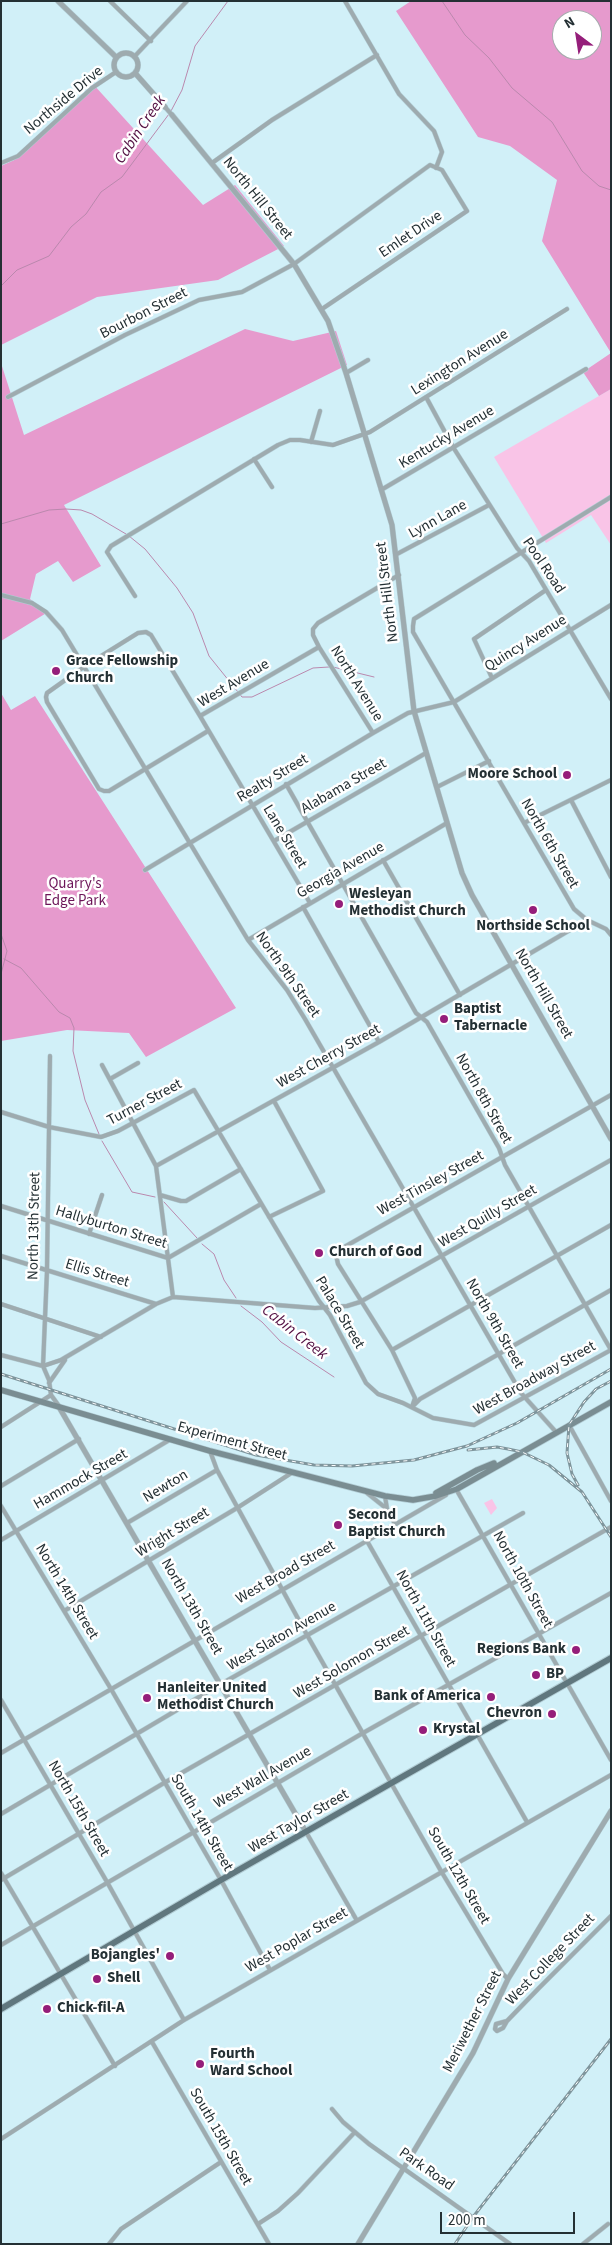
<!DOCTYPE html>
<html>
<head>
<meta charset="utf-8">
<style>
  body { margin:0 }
  #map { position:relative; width:612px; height:2245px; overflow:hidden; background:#d1f0f8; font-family:"Source Sans 3",sans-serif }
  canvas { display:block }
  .frame { position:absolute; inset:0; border:2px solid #243034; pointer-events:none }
  .north { position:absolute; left:552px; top:10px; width:50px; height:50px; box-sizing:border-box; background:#fff; border:1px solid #a7acae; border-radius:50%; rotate:329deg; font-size:14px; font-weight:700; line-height:20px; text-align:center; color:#243034 }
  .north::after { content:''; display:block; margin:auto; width:18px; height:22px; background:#951e7a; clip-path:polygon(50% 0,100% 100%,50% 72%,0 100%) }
  .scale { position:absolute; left:440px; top:2212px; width:135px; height:22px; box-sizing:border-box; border:2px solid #243034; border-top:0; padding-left:6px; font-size:15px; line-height:18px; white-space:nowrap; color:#243034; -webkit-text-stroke:4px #fff; paint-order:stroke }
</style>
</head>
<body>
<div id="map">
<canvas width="612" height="2245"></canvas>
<div class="frame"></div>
<div class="north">N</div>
<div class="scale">200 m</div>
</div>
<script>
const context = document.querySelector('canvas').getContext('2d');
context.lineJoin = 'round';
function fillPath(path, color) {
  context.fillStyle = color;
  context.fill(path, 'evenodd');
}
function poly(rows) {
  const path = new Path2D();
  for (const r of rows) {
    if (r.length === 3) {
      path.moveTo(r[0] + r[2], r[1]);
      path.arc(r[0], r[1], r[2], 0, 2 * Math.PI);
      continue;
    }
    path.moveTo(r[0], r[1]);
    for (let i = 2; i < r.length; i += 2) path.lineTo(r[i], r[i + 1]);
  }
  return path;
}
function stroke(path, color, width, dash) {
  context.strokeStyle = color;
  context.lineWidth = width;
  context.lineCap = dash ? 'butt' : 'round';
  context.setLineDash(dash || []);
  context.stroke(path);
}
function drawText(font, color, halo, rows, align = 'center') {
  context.font = font + ' "Source Sans 3",sans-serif';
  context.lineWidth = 5;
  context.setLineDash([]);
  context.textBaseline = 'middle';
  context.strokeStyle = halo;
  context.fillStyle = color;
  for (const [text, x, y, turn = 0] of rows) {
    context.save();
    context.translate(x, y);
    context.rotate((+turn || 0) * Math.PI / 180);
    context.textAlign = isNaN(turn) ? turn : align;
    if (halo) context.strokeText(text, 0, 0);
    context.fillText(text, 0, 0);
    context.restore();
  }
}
fillPath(poly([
  [611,389,611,545,591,515,546,543,494,457],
  [492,1499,497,1508,491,1515,484,1503]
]), '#f9c4e7');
fillPath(poly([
  [411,1,611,1,611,389,599,396,583,372,611,353,542,241,557,180,510,146,478,137,396,11],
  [562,20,592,20,592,50,562,50],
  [93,84,203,205,235,185,284,246,218,280,97,297,1,345,1,166,14,160],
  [245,329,293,341,336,331,347,365,64,505,101,566,73,582,58,561,36,574,30,599,48,612,1,641,1,363,24,435],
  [1,693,11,710,35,696,236,1008,146,1057,129,1033,67,1030,1,1041]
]), '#e69acd');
stroke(poly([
  [442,1,465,35,489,58,512,88,552,122,582,171,599,186,611,190],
  [171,111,182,90,195,46,228,1],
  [1,286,17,270,49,256,71,227,86,214,101,192,122,177,169,114],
  [1,524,49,510,66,509,81,510,92,514,126,534],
  [129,536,145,549,177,588,193,613,209,656,242,697,252,697,313,668,329,667],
  [333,667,374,677],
  [1,934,7,951,1,974],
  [4,959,21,968,59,1012,70,1018,74,1028,73,1051,85,1100,99,1134],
  [102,1141,132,1192,155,1197],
  [164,1202,197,1238],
  [202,1244,214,1254,224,1280,236,1298],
  [241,1306,262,1322,281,1342,334,1377]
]), '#ba88ad', 1);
const minor = poly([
  [110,1,151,41],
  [345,1,399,94,434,131,442,152,436,168],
  [134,57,187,1],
  [165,107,172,115],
  [1,163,18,156,92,88,116,72],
  [212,163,272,120,377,55],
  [346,373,368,360],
  [8,397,125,335,199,300,242,292,294,264,430,165,442,170,467,211,322,309],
  [426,397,453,447,517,548,529,561,611,699],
  [311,442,320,411],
  [254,459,272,487],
  [381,490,586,369],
  [611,497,414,619,413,626,413,632,574,909,587,920,606,929,611,935],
  [397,554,489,505],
  [1,595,32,603,46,612,62,630,248,940,287,990,305,1019,521,1393,556,1432],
  [135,596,107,552,111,546,278,445,290,440,300,440,333,445,370,432,567,309],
  [492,678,474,639,546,590],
  [200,716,319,647],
  [208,731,109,791,104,791,99,789,47,702,46,697,47,693,85,666,138,633,146,632,151,635,200,716,310,903],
  [373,733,319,647,313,635,313,629,318,623,399,575],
  [286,784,416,1013,427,1022,499,1148,505,1165,611,1350],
  [437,787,489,761],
  [571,800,611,877],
  [524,823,611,780],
  [274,841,426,753],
  [383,860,460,995],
  [145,870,373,733,408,713,454,702,611,605],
  [303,907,379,1042],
  [248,940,447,823],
  [50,1056,47,1271,43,1366,49,1380,51,1395,59,1406],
  [102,1065,156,1166,173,1297],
  [110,1079,138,1063],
  [1,1112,49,1127,101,1137,118,1131,194,1090,319,1301,330,1315,366,1383,378,1394,403,1403,433,1418,474,1425,611,1350],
  [156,1166,379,1042,587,920],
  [160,1195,181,1201,186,1201,241,1169],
  [1,1206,168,1258,261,1204],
  [269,1217,323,1191,274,1101],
  [89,1234,102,1195],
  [1,1256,156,1304],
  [1,1304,101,1337],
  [392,1350,611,1225],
  [1,1355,43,1366,61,1360,156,1304,173,1297,315,1308,347,1306,360,1302,611,1160],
  [49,1383,65,1360],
  [412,1407,415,1398,392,1350,338,1264,336,1255,339,1250,611,1095],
  [412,1407,420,1399,611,1290],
  [569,1425,611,1501],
  [1,1427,51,1395],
  [210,1451,217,1470,307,1635,441,1871,503,1974,508,1979],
  [1,1486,79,1439],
  [456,1489,611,1760],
  [367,1493,387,1509,395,1524],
  [385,1496,387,1509],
  [1,1506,111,1689,221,1880,270,1970],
  [127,1523,217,1470],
  [1,1540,171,1439],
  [367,1541,527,1822],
  [64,1611,237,1508,293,1472],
  [1,1700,107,1882,184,2020],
  [1,1753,446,1495],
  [1,1814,221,1684,523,1513],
  [306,1832,356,1919],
  [1,1873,115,2066],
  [1,1880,164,1783,611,1527],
  [1,1945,363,1733,611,1593],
  [507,2021,496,2024,495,2029,497,2031,503,2028,507,2021,539,1988,611,1916],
  [152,2042,269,2244],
  [332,2109,343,2122,369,2144,510,2244],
  [1,2139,184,2020,611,1775],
  [258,2224,278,2211,298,2193,355,2132],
  [109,2244,121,2229,221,2162],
  [583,2244,608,2224]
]);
const tertiary = poly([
  [58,1,116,57],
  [126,65,12],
  [135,73,165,107],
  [172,115,294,264,328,321,346,373,392,525,414,711,462,873,472,895,611,1139],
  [59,1407,306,1832],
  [358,2244,473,2053,508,1979,611,1811]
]);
const secondary = poly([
  [1,1390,210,1451,385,1496,413,1500,436,1496,457,1489,611,1402],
  [436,1493,477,1470,494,1463]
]);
const primary = poly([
  [1,2009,221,1880,611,1658]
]);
stroke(minor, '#b2cdd5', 5);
stroke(tertiary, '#b2cdd5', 6);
stroke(secondary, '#b2cdd5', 7);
stroke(primary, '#b2cdd5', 8);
stroke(minor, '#9eabaf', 4);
stroke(tertiary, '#9eabaf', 5);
stroke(secondary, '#7a8d92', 5.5);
stroke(primary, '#60777e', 6);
const rail = poly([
  [1,1374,256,1455,314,1465,352,1466,414,1460,467,1446,517,1423,611,1369],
  [468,1450,497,1447,508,1449,522,1452,549,1465,582,1492,611,1537],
  [578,1485,572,1474,567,1453,569,1425,584,1402,596,1389,611,1381],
  [455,2244,473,2217,611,2039]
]);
stroke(rail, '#7f959c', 3);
stroke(rail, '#fff', 1, [4]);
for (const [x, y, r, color] of [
  [56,671,5,"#951e7a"],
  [567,775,5,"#951e7a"],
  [339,904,5,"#951e7a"],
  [533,910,5,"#951e7a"],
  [444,1019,5,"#951e7a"],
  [319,1253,5,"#951e7a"],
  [338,1525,5,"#951e7a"],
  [576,1650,5,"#951e7a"],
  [536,1675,5,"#951e7a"],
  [491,1697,5,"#951e7a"],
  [147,1698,5,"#951e7a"],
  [552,1714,5,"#951e7a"],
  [423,1730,5,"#951e7a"],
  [170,1956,5,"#951e7a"],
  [97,1979,5,"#951e7a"],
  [47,2009,5,"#951e7a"],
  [200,2064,5,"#951e7a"]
]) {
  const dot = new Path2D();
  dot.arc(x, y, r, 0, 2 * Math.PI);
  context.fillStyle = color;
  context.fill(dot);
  stroke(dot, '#fff', 2);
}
drawText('15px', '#243034', '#fff', [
  ["Northside Drive",64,101,-40],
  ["North Hill Street",257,199,51],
  ["Emlet Drive",411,235,-34],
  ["Bourbon Street",144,314,-27],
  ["Lexington Avenue",460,363,-32],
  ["Kentucky Avenue",447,438,-31],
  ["Lynn Lane",438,520,-29],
  ["Pool Road",543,566,56],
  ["North Hill Street",388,592,-97],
  ["Quincy Avenue",526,644,-32],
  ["West Avenue",234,684,-31],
  ["North Avenue",356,684,58],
  ["Realty Street",273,779,-31],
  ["Alabama Street",344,787,-30],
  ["Lane Street",284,837,59],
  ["North 6th Street",549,844,60],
  ["Georgia Avenue",341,871,-30],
  ["North 9th Street",287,975,55],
  ["North Hill Street",543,994,60],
  ["West Cherry Street",329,1057,-29],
  ["North 8th Street",483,1099,61],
  ["Turner Street",145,1103,-28],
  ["West Tinsley Street",431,1184,-29],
  ["West Quilly Street",488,1217,-30],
  ["North 13th Street",35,1226,-89],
  ["Hallyburton Street",111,1228,17],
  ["Ellis Street",97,1274,17],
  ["Palace Street",339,1313,59],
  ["North 9th Street",494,1324,60],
  ["West Broadway Street",535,1379,-29],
  ["Experiment Street",232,1442,15],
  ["Hammock Street",81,1480,-30],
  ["Newton",166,1487,-31],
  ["Wright Street",173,1533,-31],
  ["West Broad Street",286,1573,-30],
  ["North 10th Street",522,1580,61],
  ["North 14th Street",66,1592,59],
  ["North 13th Street",191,1607,60],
  ["North 11th Street",425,1619,61],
  ["West Slaton Avenue",282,1637,-30],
  ["West Solomon Street",352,1663,-30],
  ["West Wall Avenue",263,1778,-30],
  ["North 15th Street",78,1809,60],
  ["West Taylor Street",299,1822,-30],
  ["South 14th Street",201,1823,60],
  ["South 12th Street",458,1876,60],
  ["West Poplar Street",297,1941,-30],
  ["West College Street",551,1960,-46],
  ["Meriwether Street",473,2022,-63],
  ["South 15th Street",220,2137,60],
  ["Park Road",426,2170,35]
]);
drawText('bold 15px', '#243034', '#fff', [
  ["Grace Fellowship",66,662],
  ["Church",66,679],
  ["Moore School",557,775,"right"],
  ["Wesleyan",349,895],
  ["Methodist Church",349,912],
  ["Northside School",533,927,"center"],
  ["Baptist",454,1010],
  ["Tabernacle",454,1027],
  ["Church of God",329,1253],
  ["Second",348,1516],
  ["Baptist Church",348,1533],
  ["Regions Bank",566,1650,"right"],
  ["BP",546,1675],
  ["Hanleiter United",157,1689],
  ["Methodist Church",157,1706],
  ["Bank of America",481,1697,"right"],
  ["Chevron",542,1714,"right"],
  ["Krystal",433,1730],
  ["Bojangles'",160,1956,"right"],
  ["Shell",107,1979],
  ["Chick-fil-A",57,2009],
  ["Fourth",210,2055],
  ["Ward School",210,2072]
], 'left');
drawText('15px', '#6c1458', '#fff', [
  ["Quarry's",75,885],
  ["Edge Park",75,902]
]);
drawText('italic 16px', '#520f42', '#fff', [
  ["Cabin Creek",141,130,-56],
  ["Cabin Creek",294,1333,38]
]);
</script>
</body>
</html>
